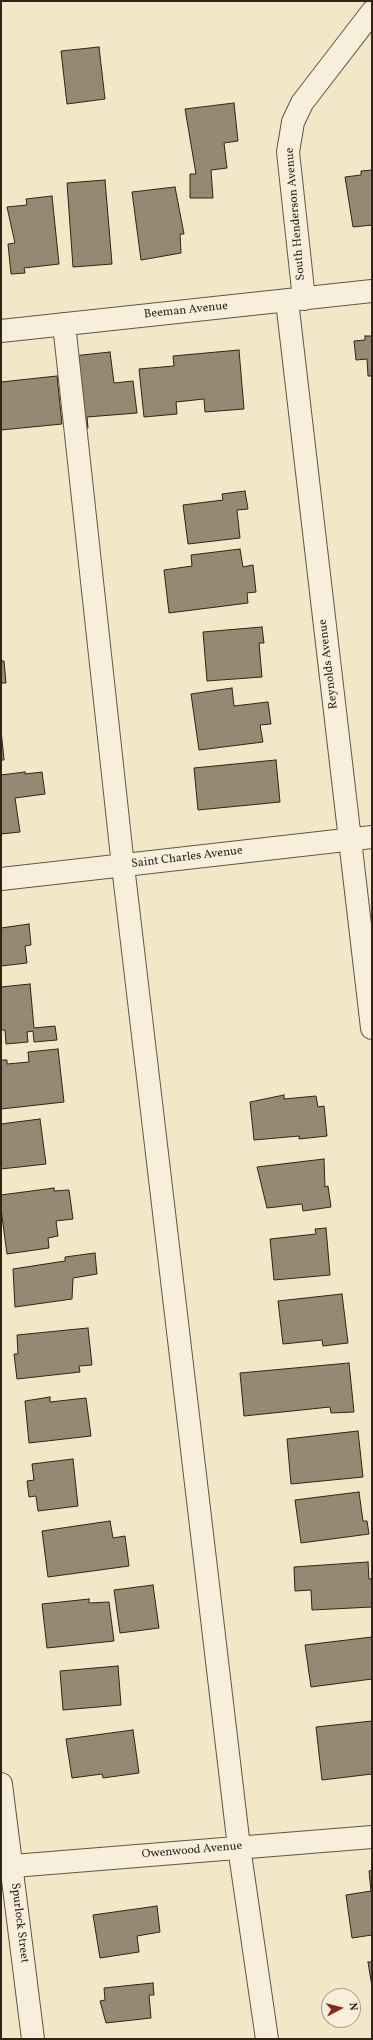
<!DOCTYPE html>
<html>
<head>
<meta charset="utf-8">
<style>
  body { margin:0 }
  #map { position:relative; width:373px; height:2040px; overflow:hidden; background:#f3e7c7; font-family:Vollkorn,serif }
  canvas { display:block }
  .frame { position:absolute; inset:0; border:2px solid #302419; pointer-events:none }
  .north { position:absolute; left:321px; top:1988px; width:40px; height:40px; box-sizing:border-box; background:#f7efdb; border:1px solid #a79e8d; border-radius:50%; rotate:83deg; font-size:11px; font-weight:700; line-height:16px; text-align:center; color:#302419 }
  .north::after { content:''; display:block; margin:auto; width:14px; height:18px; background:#8f2418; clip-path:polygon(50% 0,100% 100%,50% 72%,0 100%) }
</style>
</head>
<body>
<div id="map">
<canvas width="373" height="2040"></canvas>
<div class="frame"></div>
<div class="north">N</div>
</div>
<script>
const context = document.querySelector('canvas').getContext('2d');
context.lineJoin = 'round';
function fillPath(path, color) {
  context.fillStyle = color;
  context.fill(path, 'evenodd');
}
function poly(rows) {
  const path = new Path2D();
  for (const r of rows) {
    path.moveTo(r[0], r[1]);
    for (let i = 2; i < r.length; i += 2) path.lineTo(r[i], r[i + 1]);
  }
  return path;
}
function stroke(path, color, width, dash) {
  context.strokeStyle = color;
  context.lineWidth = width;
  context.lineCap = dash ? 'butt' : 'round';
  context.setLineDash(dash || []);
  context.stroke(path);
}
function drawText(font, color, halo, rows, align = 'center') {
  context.font = font + ' Vollkorn,serif';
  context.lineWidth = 3;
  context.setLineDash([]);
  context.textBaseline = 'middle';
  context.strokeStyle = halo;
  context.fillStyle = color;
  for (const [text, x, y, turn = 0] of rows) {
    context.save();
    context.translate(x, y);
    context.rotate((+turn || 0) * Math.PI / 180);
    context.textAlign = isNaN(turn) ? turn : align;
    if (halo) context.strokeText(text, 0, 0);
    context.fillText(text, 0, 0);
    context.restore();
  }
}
const building = poly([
  [99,47,105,99,67,104,61,51,99,47],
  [234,103,238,141,224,143,227,168,211,170,213,198,190,198,190,174,196,174,185,109,234,103],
  [372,170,372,225,353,227,345,177,361,175,361,171,372,170],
  [105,180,112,264,73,267,67,183,105,180],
  [175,187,184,234,180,234,181,253,141,260,132,192,175,187],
  [52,196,59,264,24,268,25,273,11,274,8,244,15,243,7,207,27,205,26,199,52,196],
  [365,336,372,336,372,376,368,376,367,359,356,360,354,341,365,340,365,336],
  [239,350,244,409,205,412,204,399,176,402,177,414,144,417,139,369,174,366,173,356,239,350],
  [110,352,114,383,133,381,137,413,87,417,88,428,80,428,73,356,110,352],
  [57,376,62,424,1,430,1,382,57,376],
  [245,491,248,509,237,510,240,538,188,544,183,505,223,500,222,494,245,491],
  [240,549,243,567,253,565,256,592,247,593,248,603,169,613,164,570,192,566,191,555,240,549],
  [262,627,264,643,259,643,262,677,207,681,203,632,262,627],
  [1,661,4,661,6,683,1,683,1,661],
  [232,688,234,706,268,702,271,724,260,725,263,742,199,750,191,694,232,688],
  [1,730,4,760,1,760,1,730],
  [276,760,280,802,198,810,194,768,276,760],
  [25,772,25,774,42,772,45,794,15,798,20,832,1,834,1,775,25,772],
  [29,924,31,945,25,946,27,963,1,966,1,928,29,924],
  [30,984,34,1028,55,1026,57,1040,34,1042,33,1031,27,1032,28,1042,6,1044,5,1030,1,1030,1,987,30,984],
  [58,1049,64,1102,1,1109,1,1060,7,1060,7,1064,29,1062,28,1052,58,1049],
  [284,1095,284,1099,316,1096,318,1107,324,1106,327,1136,299,1139,299,1136,254,1140,250,1102,284,1095],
  [40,1119,46,1164,1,1169,1,1124,40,1119],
  [324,1159,325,1187,328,1186,331,1207,303,1211,302,1204,267,1208,257,1167,324,1159],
  [54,1188,54,1191,69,1190,73,1219,56,1221,58,1236,48,1238,49,1248,7,1254,1,1209,1,1195,54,1188],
  [326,1228,330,1275,274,1280,270,1239,316,1234,315,1229,326,1228],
  [95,1253,97,1274,73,1278,72,1299,15,1307,13,1269,65,1261,65,1257,95,1253],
  [342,1294,348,1343,323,1346,322,1340,283,1344,278,1301,342,1294],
  [88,1328,92,1365,79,1366,80,1372,17,1379,14,1354,18,1354,17,1335,88,1328],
  [349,1363,354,1412,331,1413,330,1407,244,1416,240,1373,349,1363],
  [50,1397,50,1402,86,1398,91,1436,29,1443,25,1401,50,1397],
  [358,1431,363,1477,291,1484,287,1439,358,1431],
  [73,1459,78,1506,38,1511,36,1496,29,1497,27,1481,34,1480,32,1464,73,1459],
  [359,1492,363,1521,367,1521,369,1534,301,1543,295,1500,359,1492],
  [110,1521,113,1538,125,1536,129,1566,48,1577,42,1531,110,1521],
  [368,1562,369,1579,372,1579,372,1607,312,1610,311,1590,295,1591,294,1567,368,1562],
  [153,1585,159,1628,120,1633,114,1590,153,1585],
  [89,1599,89,1603,109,1602,114,1641,47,1648,42,1604,89,1599],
  [372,1637,372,1679,311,1687,305,1645,372,1637],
  [118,1666,121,1705,63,1710,60,1671,118,1666],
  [372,1721,372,1774,322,1780,316,1727,372,1721],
  [133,1730,139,1773,103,1778,102,1774,72,1778,66,1739,133,1730],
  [372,1870,372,1935,352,1938,346,1895,371,1891,369,1871,372,1870],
  [157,1906,160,1932,137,1936,139,1952,100,1958,93,1915,157,1906],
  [368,1962,372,1962,372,1987,368,1962],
  [153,1983,154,1995,149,1995,151,2018,106,2023,100,2001,105,2000,104,1988,153,1983]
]);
fillPath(building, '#958973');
stroke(building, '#302419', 1);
const minor = poly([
  [304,299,288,152,293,122,302,103,372,12],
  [287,301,372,1028],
  [64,324,123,866,239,1847,267,2039],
  [1,331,372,291],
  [1,879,372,837],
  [1,1784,33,2039],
  [1,1867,372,1837]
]);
stroke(minor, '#615544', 24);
stroke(minor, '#f7efdb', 22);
drawText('12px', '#302419', '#f7efdb', [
  ["South Henderson Avenue",296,214,-95],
  ["Beeman Avenue",186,311,-6],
  ["Reynolds Avenue",329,664,-97],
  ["Saint Charles Avenue",187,858,-7],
  ["Owenwood Avenue",192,1851,-5],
  ["Spurlock Street",19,1923,83]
]);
</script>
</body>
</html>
